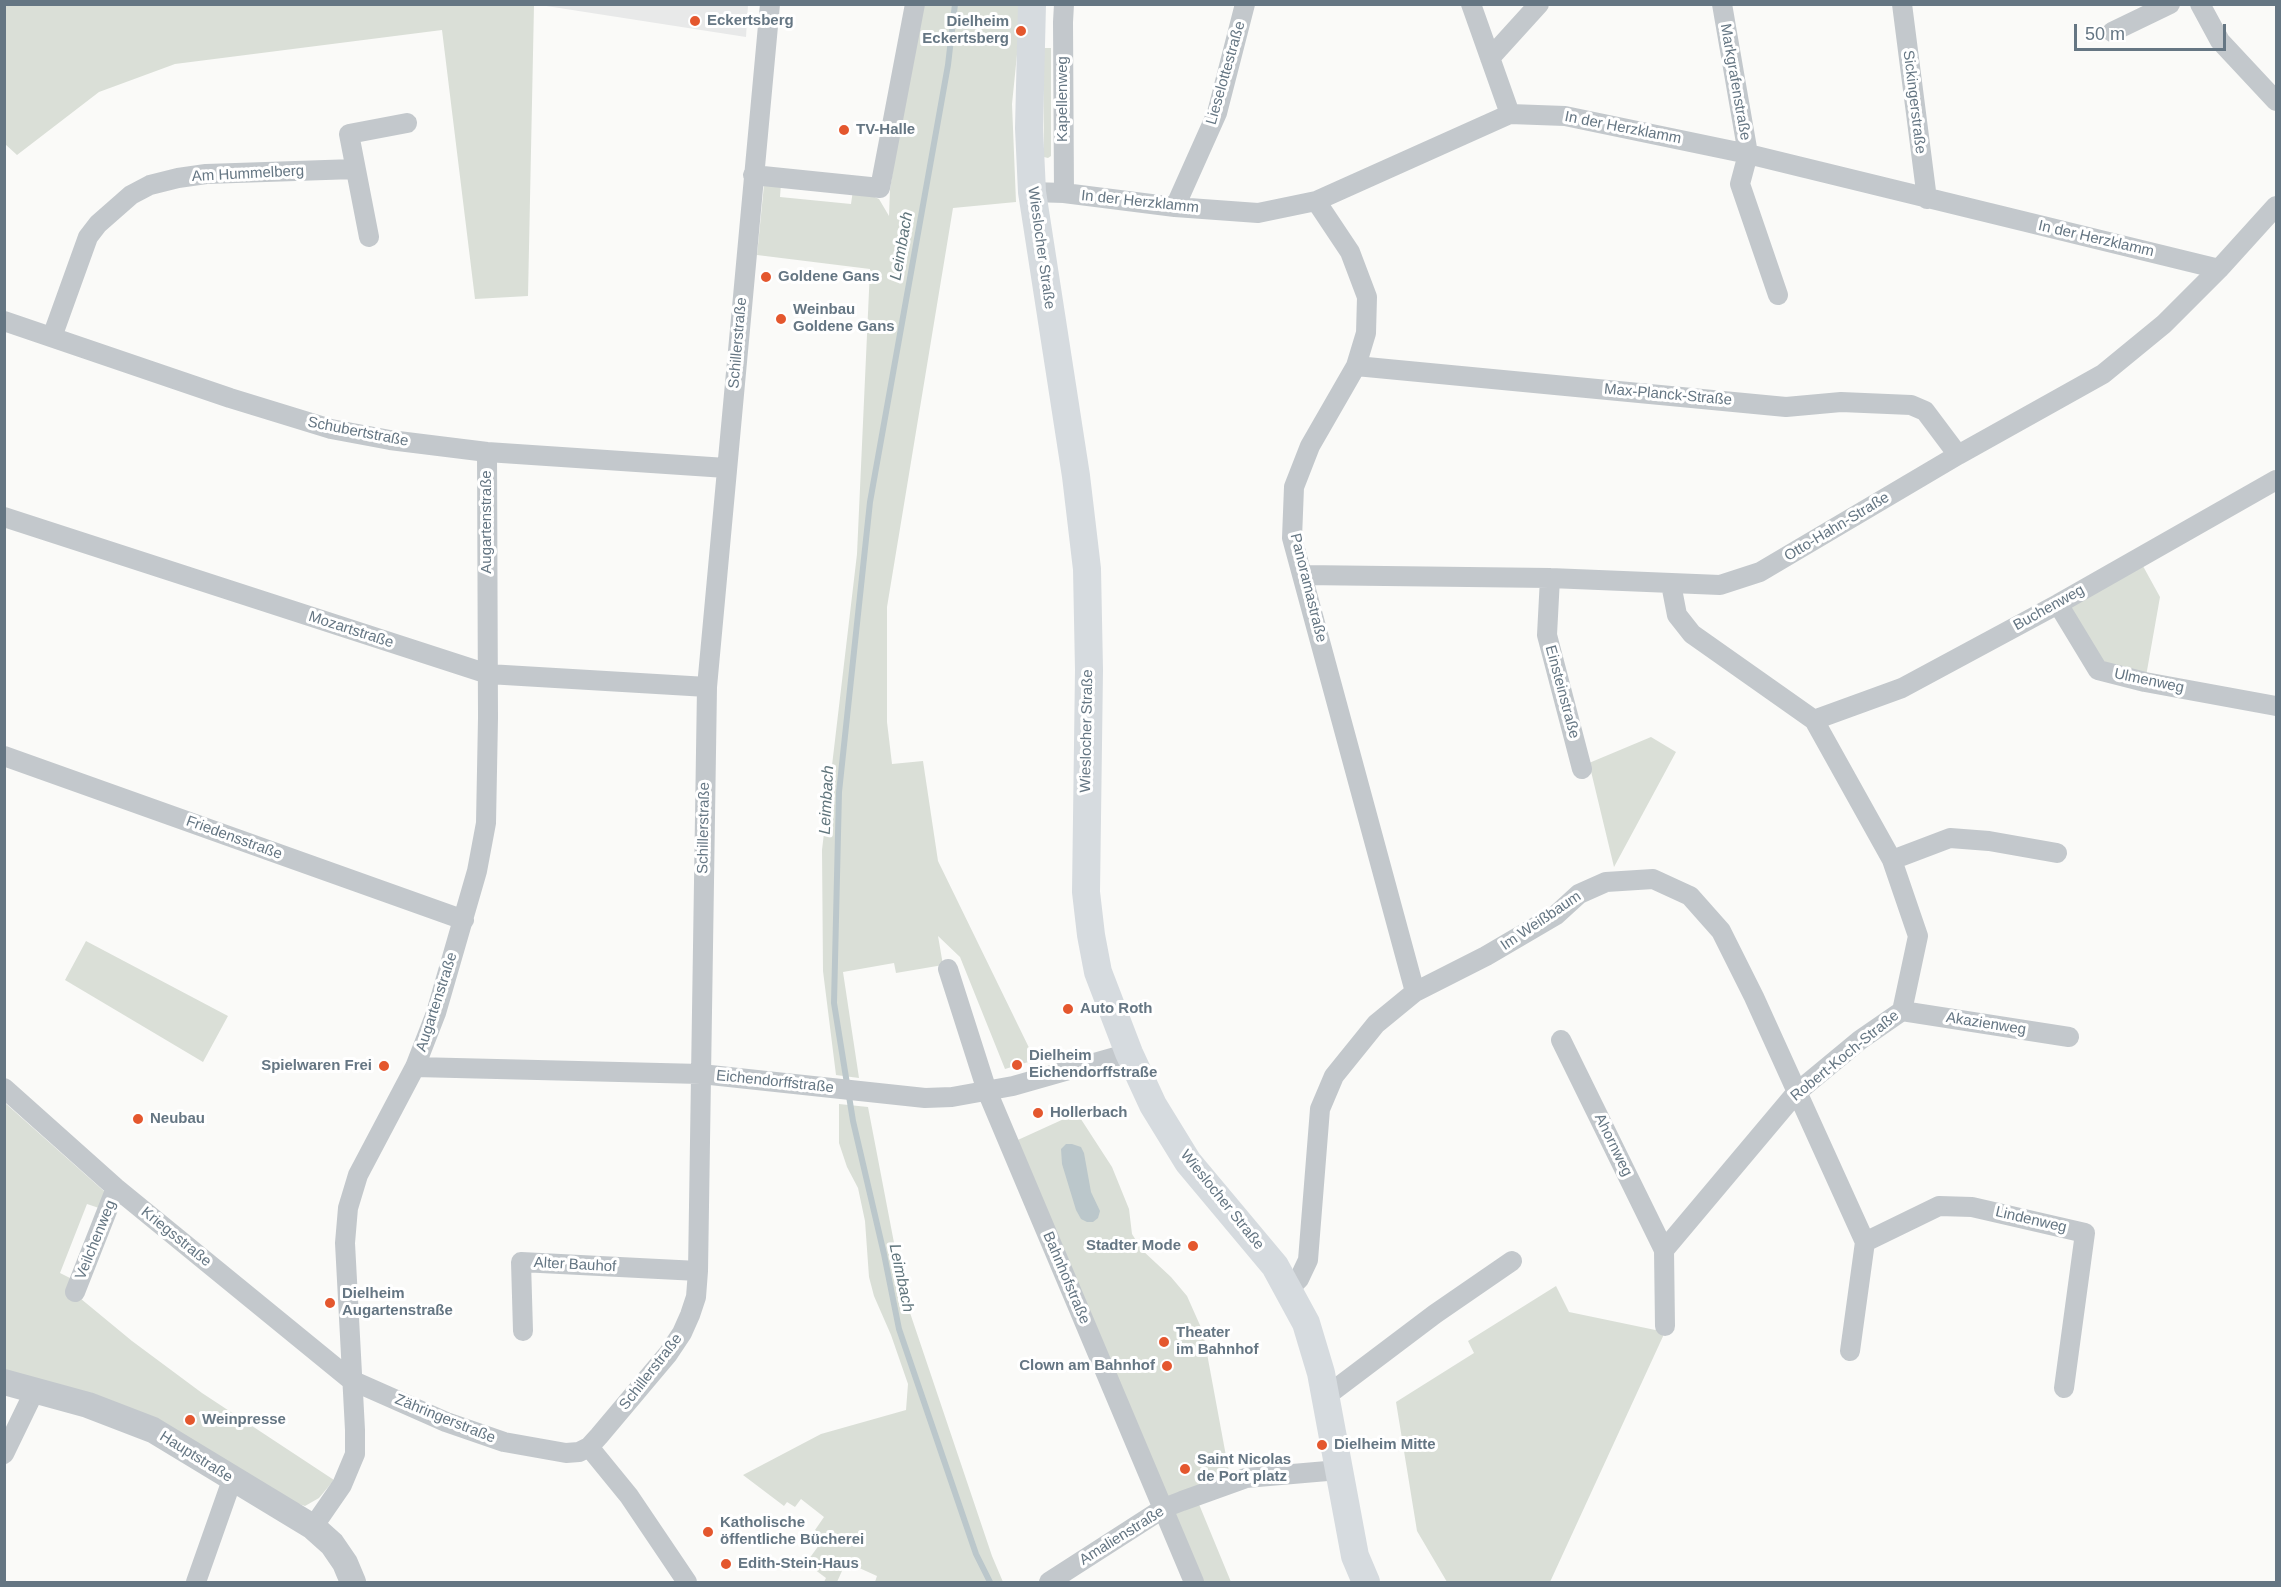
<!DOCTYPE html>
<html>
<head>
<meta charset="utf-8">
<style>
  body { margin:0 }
  #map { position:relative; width:2281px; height:1587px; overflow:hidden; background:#fafaf8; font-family:Helvetica,sans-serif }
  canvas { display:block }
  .frame { position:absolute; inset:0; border:6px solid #657683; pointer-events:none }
  .scale { position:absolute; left:2074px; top:24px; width:152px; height:27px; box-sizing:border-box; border:3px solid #657683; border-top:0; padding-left:8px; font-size:18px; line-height:21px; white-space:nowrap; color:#657683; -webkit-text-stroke:4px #fff; paint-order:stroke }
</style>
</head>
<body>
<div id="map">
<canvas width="2281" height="1587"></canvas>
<div class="frame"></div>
<div class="scale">50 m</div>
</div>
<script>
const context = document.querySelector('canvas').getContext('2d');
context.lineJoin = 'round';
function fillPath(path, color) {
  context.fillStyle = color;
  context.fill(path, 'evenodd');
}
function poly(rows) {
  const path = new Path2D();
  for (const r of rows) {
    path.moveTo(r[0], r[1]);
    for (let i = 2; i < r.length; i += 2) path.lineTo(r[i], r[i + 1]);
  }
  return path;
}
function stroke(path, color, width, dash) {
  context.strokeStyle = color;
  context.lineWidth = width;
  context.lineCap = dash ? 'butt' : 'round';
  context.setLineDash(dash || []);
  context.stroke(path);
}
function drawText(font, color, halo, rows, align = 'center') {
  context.font = font + ' Helvetica,sans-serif';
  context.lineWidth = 6;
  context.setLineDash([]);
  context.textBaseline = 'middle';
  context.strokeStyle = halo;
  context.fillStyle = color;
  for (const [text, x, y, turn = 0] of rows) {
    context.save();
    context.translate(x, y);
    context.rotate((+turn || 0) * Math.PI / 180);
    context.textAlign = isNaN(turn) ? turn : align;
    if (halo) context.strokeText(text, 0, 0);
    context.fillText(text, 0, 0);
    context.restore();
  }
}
fillPath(poly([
  [540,5,748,5,746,37]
]), '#e8e9e9');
fillPath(poly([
  [5,4,534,5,528,296,475,299,442,30,175,64,99,92,17,155,5,144],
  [919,5,1022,5,1012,104,1016,202,953,208,887,607,887,722,892,764,923,761,938,861,1035,1060,1005,1069,960,957,938,936,943,965,896,973,894,963,843,972,859,1078,836,1075,823,971,822,850,857,554,870,269,757,255,764,185,781,183,780,197,851,204,853,190,864,192,879,199,889,216,890,189],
  [1043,48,1051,48,1051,156,1048,158,1044,157],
  [2138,557,2160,597,2145,682,2098,670,2058,604],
  [1651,737,1676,752,1614,867,1589,763],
  [86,941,228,1016,203,1062,65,980],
  [4,1102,105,1192,99,1208,87,1204,60,1273,72,1279,69,1289,132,1341,202,1393,334,1480,319,1498,305,1506,280,1498,5,1376],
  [839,1104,868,1107,904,1295,992,1556,1003,1582,875,1582,877,1576,846,1562,837,1582,824,1582,826,1578,806,1563,825,1537,815,1530,824,1517,801,1499,795,1507,787,1502,784,1506,743,1475,821,1434,906,1410,908,1384,891,1335,874,1296,869,1277,865,1221,858,1188,847,1167,839,1143],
  [1077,1113,1112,1167,1129,1209,1132,1234,1142,1250,1171,1277,1187,1296,1203,1332,1231,1483,1196,1497,1231,1582,1194,1582,1009,1144],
  [1556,1286,1569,1312,1665,1332,1550,1582,1447,1582,1417,1531,1396,1402,1474,1353,1468,1341]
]), '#dadfd7');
fillPath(poly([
  [1066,1144,1072,1144,1081,1147,1084,1153,1091,1192,1100,1211,1098,1218,1093,1222,1087,1222,1081,1219,1076,1210,1062,1164,1061,1149]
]), '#bbc7cb');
stroke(poly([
  [955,4,948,65,870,502,839,792,834,1003,853,1121,884,1254,899,1329,976,1554,990,1582]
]), '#bbc7cb', 6);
stroke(poly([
  [1471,4,1510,114],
  [1722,4,1748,154,1740,184,1778,295],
  [1902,4,1927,199],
  [2200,4,2220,41,2276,101],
  [2112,32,2170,4],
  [1490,58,1539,4],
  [753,175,880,188,915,4],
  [1032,192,1064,193,1175,207,1258,213,1316,201,1510,114,1565,116,1748,154,2219,269],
  [1064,193,1063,22,1064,4],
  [1316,201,1350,252,1367,297,1366,333,1356,366,1310,446,1294,487,1292,538,1415,992],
  [1175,207,1217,113,1245,4],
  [369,237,349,134,407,123],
  [4,321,230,398,331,429,390,440,487,452,726,468],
  [52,337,88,237,98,224,131,195,150,185,178,178,206,174,355,169],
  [1356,366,1786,407,1841,402,1911,405,1925,411,1958,455],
  [4,517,488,674,707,687],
  [1303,575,1550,578,1720,585,1760,572,1958,455,2103,374,2164,324,2219,269,2276,206],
  [1550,578,1547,635,1582,769],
  [2058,604,2098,670,2145,682,2276,706],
  [1814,720,1902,688,2058,604,2276,480],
  [4,756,464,920],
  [1892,860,1950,838,1989,841,2057,853],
  [948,969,987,1091,1194,1582],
  [1902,1011,2069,1037],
  [1561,1040,1664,1250],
  [415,1067,701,1074,925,1098,952,1097,1013,1086,1129,1053],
  [4,1088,116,1188,351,1380,446,1422,504,1442,566,1453,579,1452,589,1447,599,1436,668,1354,682,1333,690,1315,696,1297,698,1271,707,687,770,4],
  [1865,1242,1939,1206,1972,1207,2085,1233,2064,1388],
  [1289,1289,1299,1279,1308,1260,1320,1109,1334,1076,1376,1024,1415,992,1486,956,1556,915,1579,894,1606,882,1653,879,1690,896,1721,931,1754,997,1865,1242,1850,1351],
  [75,1292,116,1188],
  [1665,1326,1664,1250,1796,1093,1860,1040,1902,1011,1918,936,1892,860,1814,720,1692,634,1677,615,1671,584],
  [523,1331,521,1262,698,1271],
  [1325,1397,1435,1314,1512,1261],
  [589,1447,629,1496,687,1582],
  [4,1454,35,1390],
  [313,1527,342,1485,355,1454,355,1430,345,1243,348,1208,358,1175,415,1067,436,1013,477,871,486,823,488,718,487,452],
  [196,1582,232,1480],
  [1049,1582,1164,1508,1182,1501,1246,1478,1339,1470]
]), '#c3c8cc', 20);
stroke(poly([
  [4,1382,88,1405,153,1430,313,1527,332,1544,345,1563,353,1582]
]), '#c3c8cc', 26);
stroke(poly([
  [1032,4,1029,128,1032,192,1076,476,1087,569,1089,670,1086,892,1091,935,1098,972,1129,1053,1153,1105,1188,1162,1275,1266,1306,1323,1321,1373,1355,1556,1366,1582]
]), '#d6dbdf', 28);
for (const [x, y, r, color] of [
  [695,21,6,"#e4572e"],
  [1021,31,6,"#e4572e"],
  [844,130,6,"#e4572e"],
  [766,277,6,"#e4572e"],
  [781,319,6,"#e4572e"],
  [1068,1009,6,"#e4572e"],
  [1017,1065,6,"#e4572e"],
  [384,1066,6,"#e4572e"],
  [1038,1113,6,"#e4572e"],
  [138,1119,6,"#e4572e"],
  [1193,1246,6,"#e4572e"],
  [330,1303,6,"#e4572e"],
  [1164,1342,6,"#e4572e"],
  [1167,1366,6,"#e4572e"],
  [190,1420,6,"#e4572e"],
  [1322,1445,6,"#e4572e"],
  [1185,1469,6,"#e4572e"],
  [708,1532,6,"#e4572e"],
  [726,1564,6,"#e4572e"]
]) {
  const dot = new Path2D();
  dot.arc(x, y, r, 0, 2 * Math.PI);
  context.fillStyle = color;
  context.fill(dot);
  stroke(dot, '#fff', 2);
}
drawText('bold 15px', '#657683', '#fff', [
  ["Eckertsberg",707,21],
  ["Dielheim",1009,22,"right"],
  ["Eckertsberg",1009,39,"right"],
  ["TV-Halle",856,130],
  ["Goldene Gans",778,277],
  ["Weinbau",793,310],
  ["Goldene Gans",793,327],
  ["Auto Roth",1080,1009],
  ["Dielheim",1029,1056],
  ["Eichendorffstraße",1029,1073],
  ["Spielwaren Frei",372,1066,"right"],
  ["Hollerbach",1050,1113],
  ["Neubau",150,1119],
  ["Stadter Mode",1181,1246,"right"],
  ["Dielheim",342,1294],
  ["Augartenstraße",342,1311],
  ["Theater",1176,1333],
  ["im Bahnhof",1176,1350],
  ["Clown am Bahnhof",1155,1366,"right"],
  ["Weinpresse",202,1420],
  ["Dielheim Mitte",1334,1445],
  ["Saint Nicolas",1197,1460],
  ["de Port platz",1197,1477],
  ["Katholische",720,1523],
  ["öffentliche Bücherei",720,1540],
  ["Edith-Stein-Haus",738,1564]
], 'left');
drawText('15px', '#657683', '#fff', [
  ["Lieselottestraße",1226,73,-74],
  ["Markgrafenstraße",1735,82,80],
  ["Kapellenweg",1063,99,-90],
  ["Sickingerstraße",1914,102,83],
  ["In der Herzklamm",1623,128,11],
  ["Am Hummelberg",248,174,-3],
  ["In der Herzklamm",1140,202,6],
  ["In der Herzklamm",2096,239,13],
  ["Wieslocher Straße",1041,248,82],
  ["Schillerstraße",738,343,-85],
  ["Max-Planck-Straße",1668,395,5],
  ["Schubertstraße",358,432,11],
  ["Augartenstraße",487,522,-90],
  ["Otto-Hahn-Straße",1837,527,-31],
  ["Panoramastraße",1308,588,76],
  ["Buchenweg",2049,608,-29],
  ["Mozartstraße",351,630,18],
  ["Ulmenweg",2149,681,12],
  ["Einsteinstraße",1562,692,75],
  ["Wieslocher Straße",1087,731,-89],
  ["Schillerstraße",704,828,-89],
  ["Friedensstraße",234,838,20],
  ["Im Weißbaum",1541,921,-34],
  ["Augartenstraße",437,1002,-72],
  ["Akazienweg",1986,1024,9],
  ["Robert-Koch-Straße",1845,1056,-39],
  ["Eichendorffstraße",775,1082,6],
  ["Ahornweg",1613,1145,64],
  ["Wieslocher Straße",1222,1200,51],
  ["Lindenweg",2031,1220,13],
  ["Kriegsstraße",176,1237,39],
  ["Veilchenweg",96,1240,-68],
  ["Alter Bauhof",575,1265,3],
  ["Bahnhofstraße",1066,1278,67],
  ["Schillerstraße",651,1372,-52],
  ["Zähringerstraße",445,1419,22],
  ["Hauptstraße",196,1457,32],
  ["Amalienstraße",1122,1536,-32]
]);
drawText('italic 16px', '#60757c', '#fff', [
  ["Leimbach",902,246,-80],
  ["Leimbach",827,800,-87],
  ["Leimbach",901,1278,78]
]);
</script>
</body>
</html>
